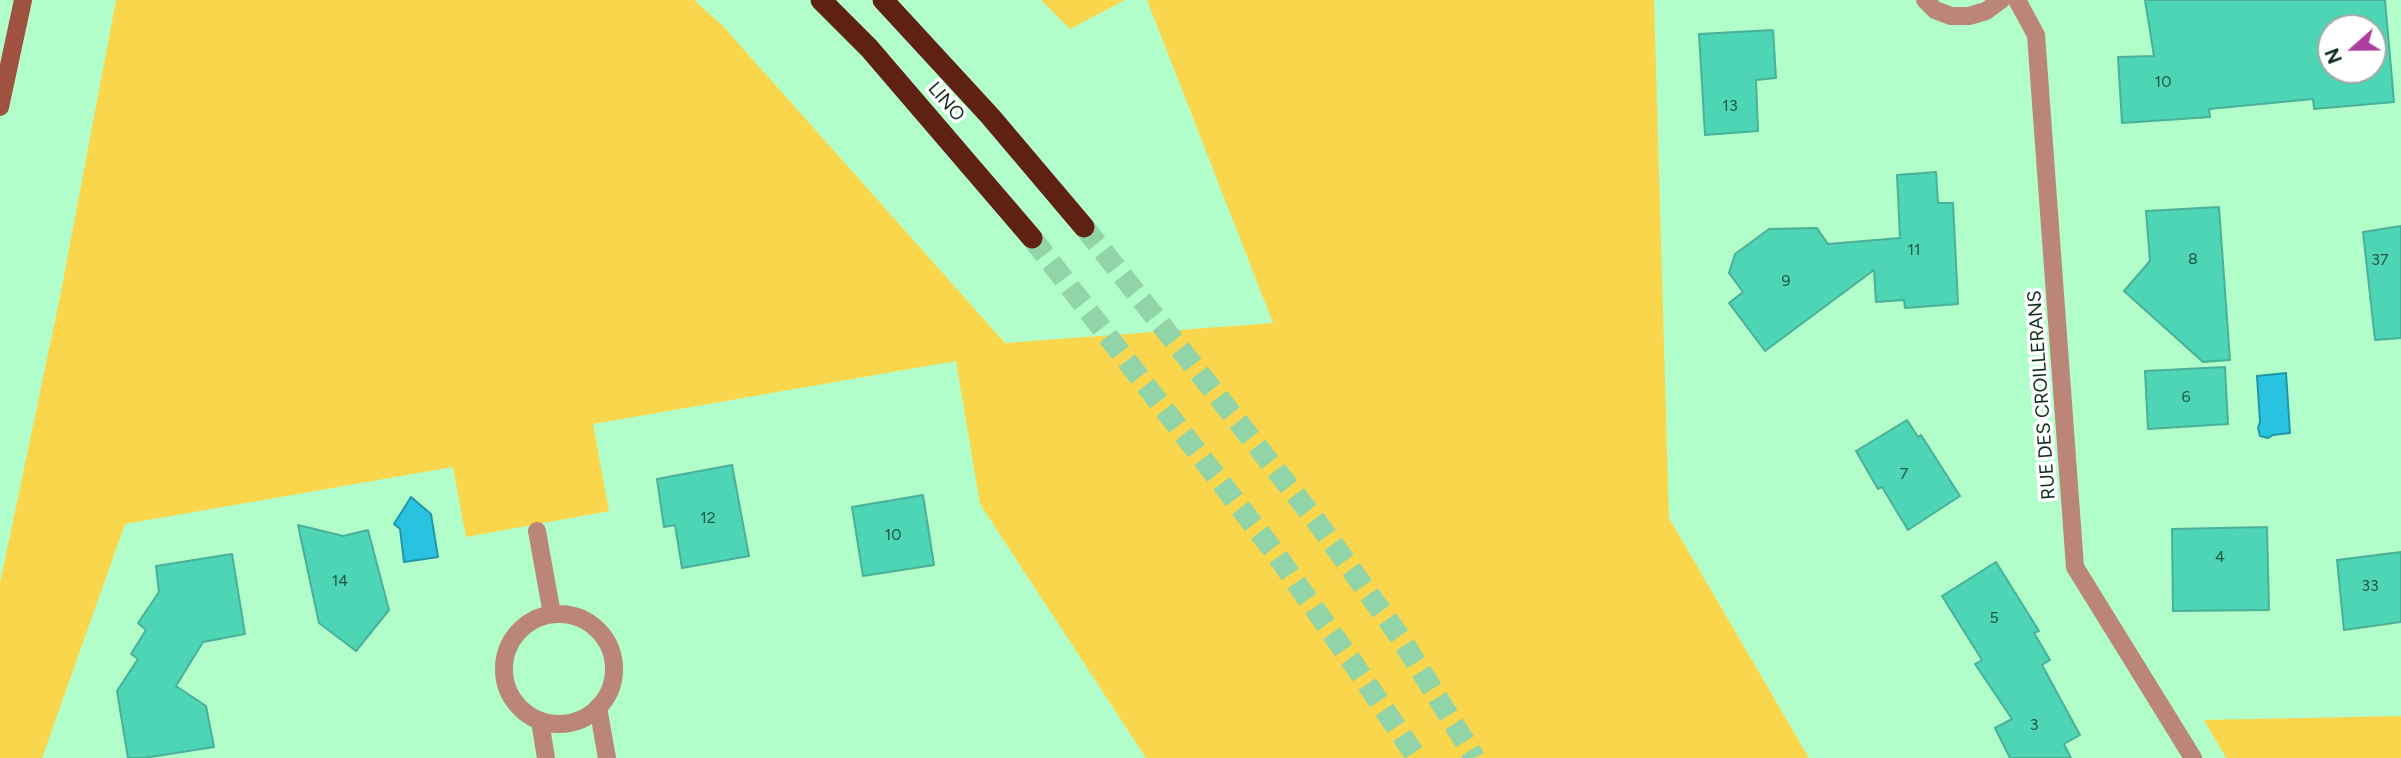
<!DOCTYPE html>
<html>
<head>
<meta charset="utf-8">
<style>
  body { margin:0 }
  #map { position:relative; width:2401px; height:758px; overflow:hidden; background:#b2fecb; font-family:Figtree,sans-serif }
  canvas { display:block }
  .north { position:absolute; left:2317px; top:14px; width:70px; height:70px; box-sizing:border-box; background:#fff; border:2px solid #9faba4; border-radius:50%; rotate:249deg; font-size:19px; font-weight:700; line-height:28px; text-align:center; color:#0e2d1b }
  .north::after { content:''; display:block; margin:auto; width:24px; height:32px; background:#ad3e9b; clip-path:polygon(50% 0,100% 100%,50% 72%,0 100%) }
</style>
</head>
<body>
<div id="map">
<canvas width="2401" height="758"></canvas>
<div class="north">N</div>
</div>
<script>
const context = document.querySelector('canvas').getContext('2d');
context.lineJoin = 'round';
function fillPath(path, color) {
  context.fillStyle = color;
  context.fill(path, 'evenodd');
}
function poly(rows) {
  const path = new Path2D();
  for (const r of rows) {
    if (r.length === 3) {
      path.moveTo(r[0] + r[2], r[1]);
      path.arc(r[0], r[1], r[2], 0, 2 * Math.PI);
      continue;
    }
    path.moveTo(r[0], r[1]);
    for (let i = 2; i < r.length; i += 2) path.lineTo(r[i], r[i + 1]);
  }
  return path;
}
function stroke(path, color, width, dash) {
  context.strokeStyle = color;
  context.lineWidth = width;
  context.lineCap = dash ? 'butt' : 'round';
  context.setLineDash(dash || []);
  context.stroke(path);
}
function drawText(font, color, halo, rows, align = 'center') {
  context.font = font + ' Figtree,sans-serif';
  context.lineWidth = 7;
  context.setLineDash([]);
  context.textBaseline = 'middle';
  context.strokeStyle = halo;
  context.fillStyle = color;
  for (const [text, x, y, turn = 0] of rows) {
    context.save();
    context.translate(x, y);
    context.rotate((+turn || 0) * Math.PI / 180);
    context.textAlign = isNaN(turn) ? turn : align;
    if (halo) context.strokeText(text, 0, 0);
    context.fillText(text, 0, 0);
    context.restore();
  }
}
fillPath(poly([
  [116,0,694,0,722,25,1005,343,1273,323,1147,0,1654,0,1669,518,1809,758,1146,758,980,504,956,361,593,424,609,511,466,537,453,467,125,524,42,758,0,758,0,583,60,297],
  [1041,0,1125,0,1070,29],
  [2401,716,2401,758,2226,758,2204,720]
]), '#f9d64c');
const water = poly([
  [2286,373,2290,433,2273,435,2268,438,2260,436,2258,428,2260,422,2257,376,2286,373],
  [411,497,431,514,438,557,404,562,400,529,394,524,411,497]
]);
fillPath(water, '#29c3e1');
stroke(water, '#2196a6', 2);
const building = poly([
  [2145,0,2385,0,2394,102,2314,109,2313,99,2209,109,2210,117,2122,123,2118,57,2154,56,2145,0],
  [2331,28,2373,28,2373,70,2331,70,2331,28],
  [1773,30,1776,78,1756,80,1758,131,1705,135,1699,34,1773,30],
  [1936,172,1938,203,1953,203,1958,304,1905,308,1904,300,1876,302,1874,270,1765,351,1729,303,1743,292,1729,273,1735,254,1769,229,1817,228,1828,244,1900,238,1897,175,1936,172],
  [2219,207,2230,360,2203,362,2124,291,2150,261,2146,211,2219,207],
  [2401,226,2401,338,2375,340,2363,232,2401,226],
  [2225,367,2228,424,2148,429,2145,371,2225,367],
  [1907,420,1918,437,1921,435,1960,496,1908,530,1882,487,1878,489,1856,451,1907,420],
  [732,465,749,556,682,568,675,525,664,527,657,479,732,465],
  [923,495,934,565,863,576,852,507,923,495],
  [298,525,343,536,368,530,389,610,356,651,319,623,298,525],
  [2267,527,2269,610,2173,611,2172,529,2267,527],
  [2401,552,2401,622,2344,630,2337,560,2401,552],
  [232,554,245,634,203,642,176,686,206,706,214,747,144,758,128,758,117,691,138,659,131,654,146,630,138,623,159,592,156,566,232,554],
  [1996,562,2039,631,2034,633,2050,660,2042,665,2080,735,2064,744,2071,758,2010,758,1995,728,2012,719,1975,664,1982,660,1942,596,1996,562]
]);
fillPath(building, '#4dd5b6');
stroke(building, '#4ab098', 2);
stroke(poly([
  [1084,227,1317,522,1400,637,1475,758],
  [1032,238,1273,550,1355,666,1417,758]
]), '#91d4a8', 21, [21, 10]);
stroke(poly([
  [1925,0,1935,10,1951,16,1969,16,1986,11,2001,0],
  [2017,0,2036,35,2075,567,2193,758],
  [537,531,552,614],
  [559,669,55],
  [598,707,607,758],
  [540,721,546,758]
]), '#bb8577', 18);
stroke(poly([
  [0,107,23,0]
]), '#a05240', 18);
stroke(poly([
  [821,0,869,48,1032,238],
  [883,0,990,116,1084,227]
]), '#5f2112', 21);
drawText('16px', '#1e5742', null, [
  ["10",2163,82],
  ["13",1730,106],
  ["11",1914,250],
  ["8",2193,259],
  ["37",2380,260],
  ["9",1786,281],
  ["6",2186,397],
  ["7",1904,474],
  ["12",708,518],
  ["10",893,535],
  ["4",2220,557],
  ["14",340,581],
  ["33",2370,586],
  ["5",1994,618],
  ["3",2034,725]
]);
drawText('19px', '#0e2d1b', '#fff', [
  ["LINO",946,102,49],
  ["RUE DES CROILLERANS",2042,395,-94]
]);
</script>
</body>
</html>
